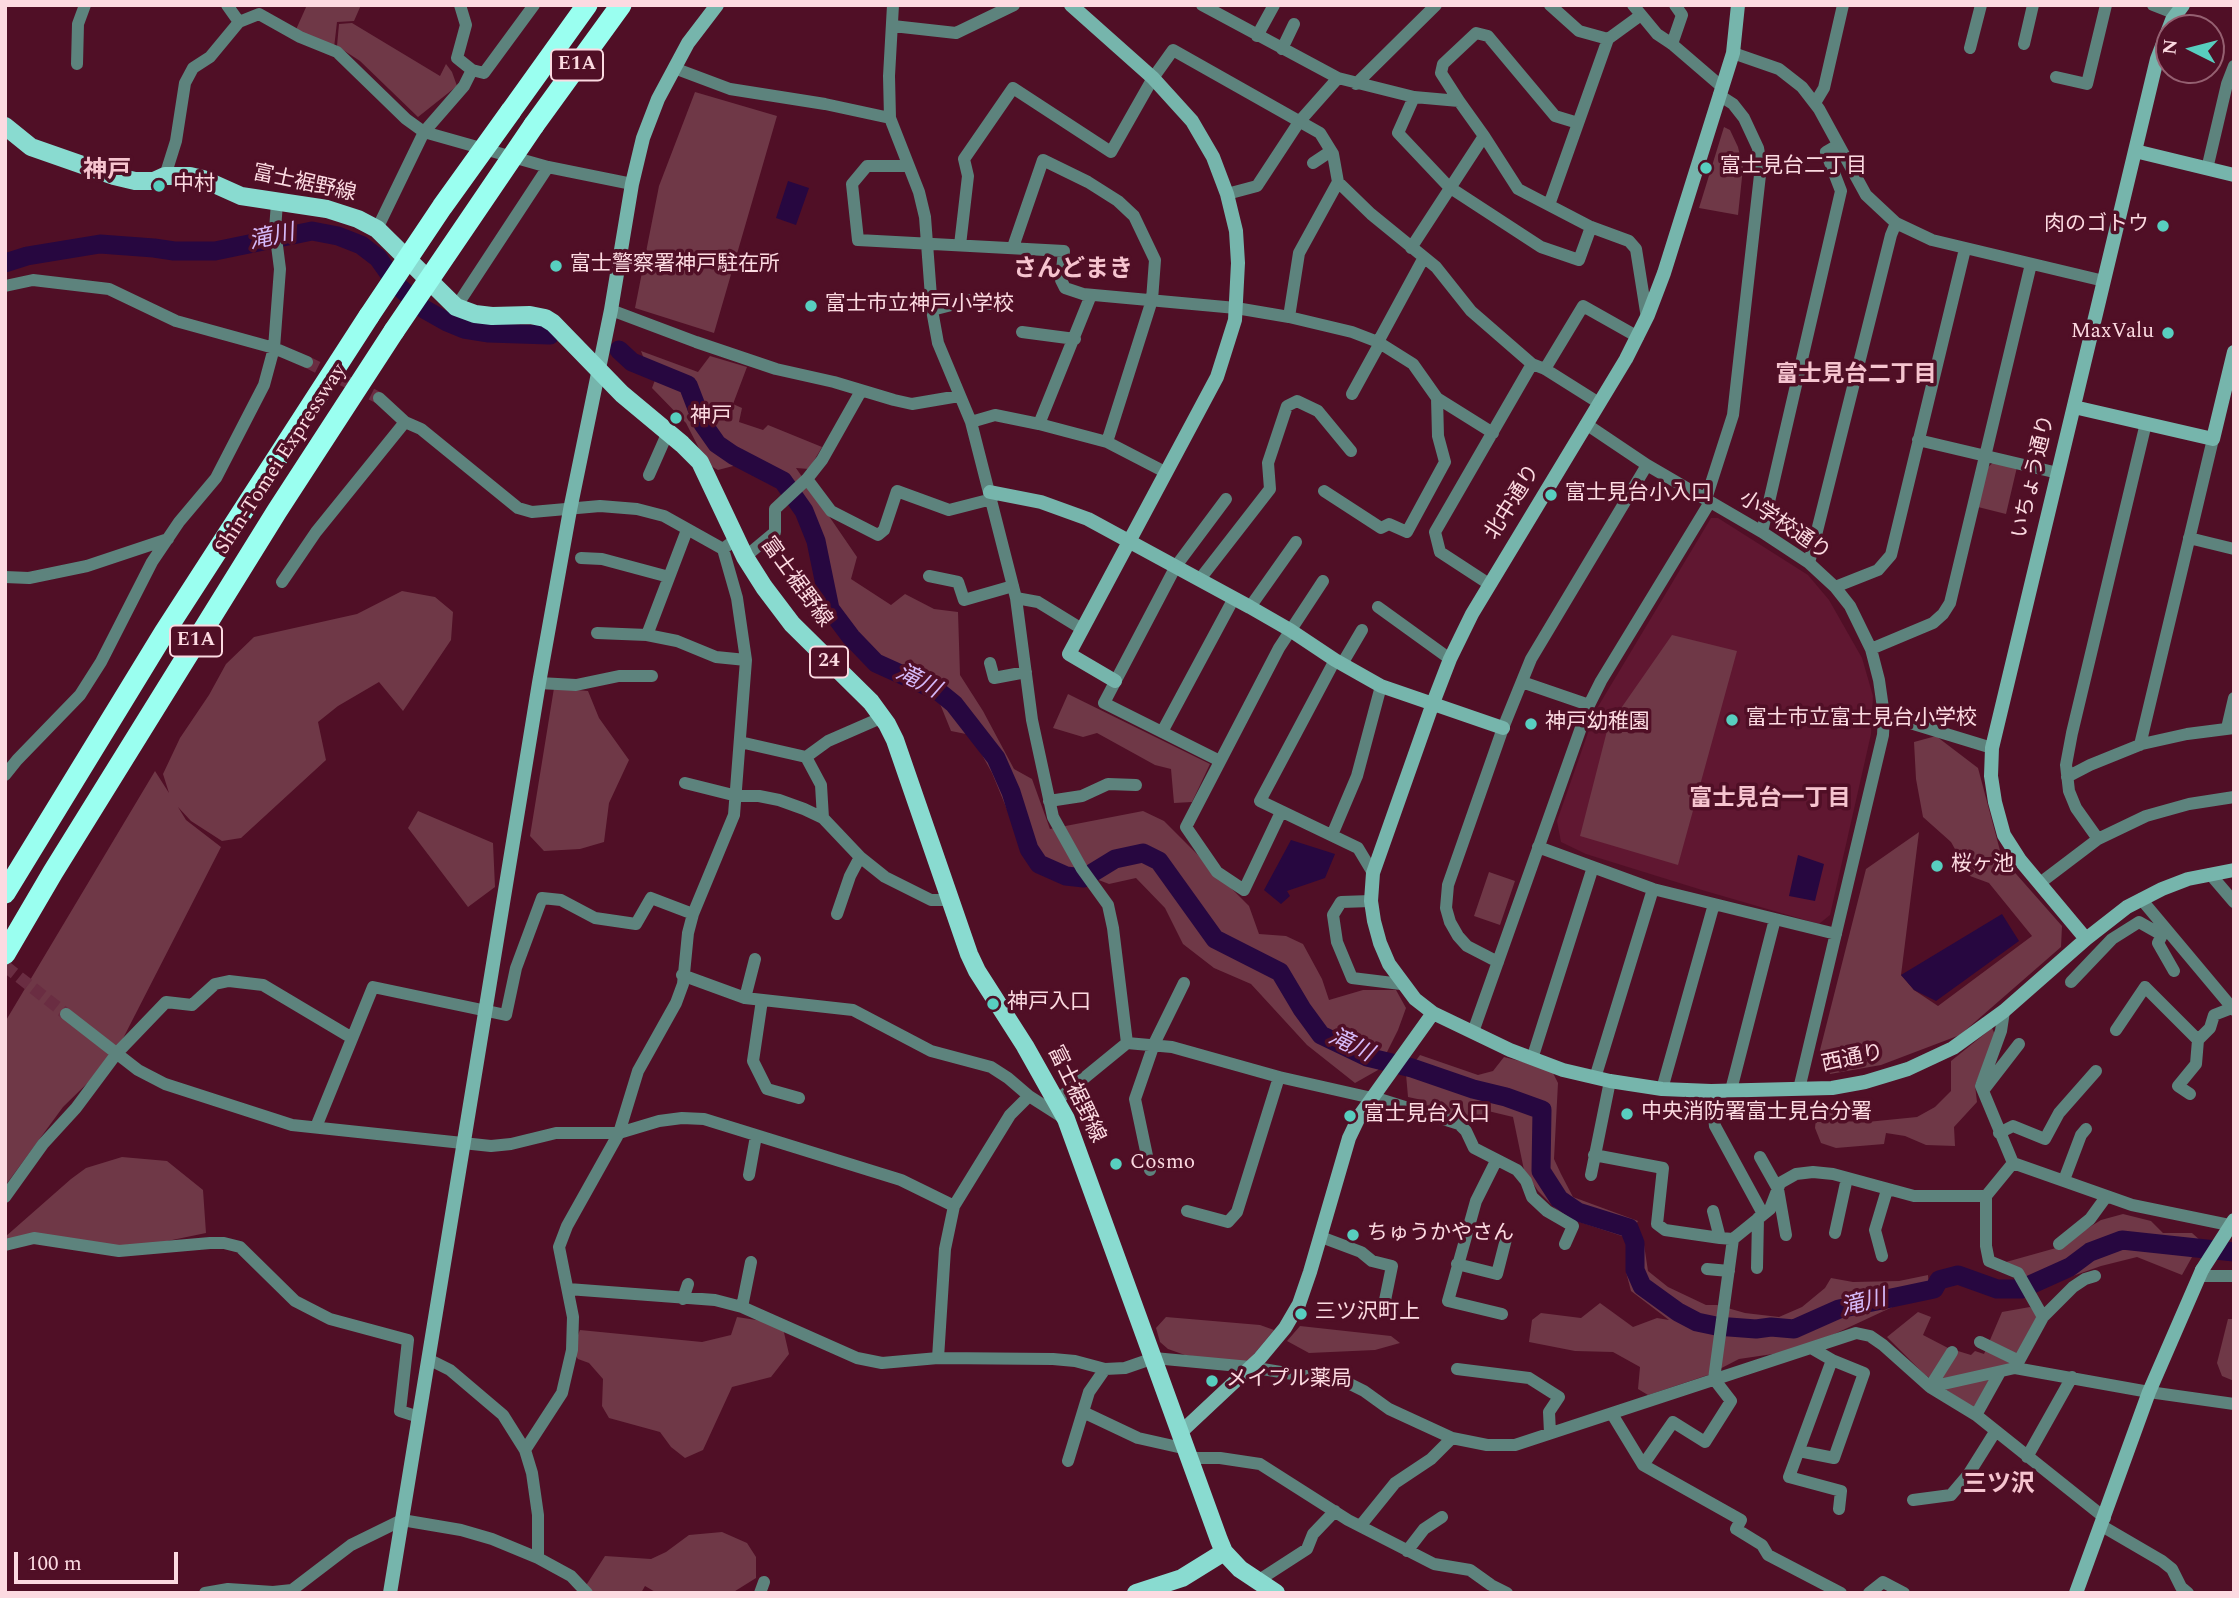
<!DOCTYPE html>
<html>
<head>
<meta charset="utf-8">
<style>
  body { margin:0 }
  #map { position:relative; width:2239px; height:1598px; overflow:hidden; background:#500f26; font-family:Spectral,serif }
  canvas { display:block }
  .frame { position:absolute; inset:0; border:7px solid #fcdae1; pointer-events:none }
  .north { position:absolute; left:2155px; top:14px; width:70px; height:70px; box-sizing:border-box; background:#500f26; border:2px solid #956071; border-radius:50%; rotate:276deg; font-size:19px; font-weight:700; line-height:28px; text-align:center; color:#fcdae1 }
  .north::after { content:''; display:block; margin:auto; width:24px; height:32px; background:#58cebf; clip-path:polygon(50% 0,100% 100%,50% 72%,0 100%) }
  .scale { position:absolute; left:14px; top:1552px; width:164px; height:32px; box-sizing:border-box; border:4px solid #fcdae1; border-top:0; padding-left:9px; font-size:21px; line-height:24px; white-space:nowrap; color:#fcdae1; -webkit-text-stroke:5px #500f26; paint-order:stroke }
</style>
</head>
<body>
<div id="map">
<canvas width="2239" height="1598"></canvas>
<div class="frame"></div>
<div class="north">N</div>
<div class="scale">100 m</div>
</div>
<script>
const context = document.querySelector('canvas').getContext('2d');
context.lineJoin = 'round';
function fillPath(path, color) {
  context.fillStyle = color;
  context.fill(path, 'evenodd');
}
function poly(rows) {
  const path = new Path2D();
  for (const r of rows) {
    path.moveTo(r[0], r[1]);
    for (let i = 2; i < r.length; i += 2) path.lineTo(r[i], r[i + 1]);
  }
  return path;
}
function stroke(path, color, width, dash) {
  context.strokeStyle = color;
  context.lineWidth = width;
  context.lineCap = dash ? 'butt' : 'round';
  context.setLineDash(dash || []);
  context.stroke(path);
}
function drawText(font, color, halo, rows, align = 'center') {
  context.font = font + ' Spectral,"Noto Sans JP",serif';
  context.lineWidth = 7;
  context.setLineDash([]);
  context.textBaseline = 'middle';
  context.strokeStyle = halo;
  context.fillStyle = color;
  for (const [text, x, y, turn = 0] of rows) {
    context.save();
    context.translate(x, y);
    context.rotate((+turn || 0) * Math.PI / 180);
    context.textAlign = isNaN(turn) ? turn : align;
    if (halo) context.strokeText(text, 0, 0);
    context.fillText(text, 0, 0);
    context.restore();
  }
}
fillPath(poly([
  [1711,518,1718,518,1808,575,1829,600,1862,658,1873,696,1871,734,1830,915,1819,924,1702,890,1586,854,1561,842,1557,821,1596,710]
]), '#601731');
fillPath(poly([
  [307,5,361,5,354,21,337,22,334,48,294,34],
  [352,23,440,76,446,64,452,72,457,86,418,117,360,61,337,46,339,24],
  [695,92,777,116,714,333,635,308,659,186],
  [1724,127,1730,130,1738,147,1743,168,1738,215,1699,208],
  [641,351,698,372,710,356,747,367,733,404,742,408,739,422,763,430,768,425,822,447,809,469,796,468,857,557,851,579,891,605,905,594,934,609,958,612,960,675,983,711,1014,769,1032,779,1050,829,1143,811,1164,821,1249,906,1259,934,1286,936,1303,944,1322,979,1329,1000,1363,990,1396,990,1406,1008,1398,1030,1378,1070,1355,1083,1307,1045,1251,984,1214,968,1183,944,1165,908,1136,878,1109,884,1052,862,1037,852,1013,824,992,773,971,735,951,731,930,679,900,669,868,650,842,621,833,607,802,523,787,491,767,483,737,465,718,470,707,464,686,423,652,388,658,372,644,359],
  [1994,462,2017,467,2006,514,1978,507,1988,467],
  [402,591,435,597,453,612,451,640,403,711,379,682,338,706,318,722,326,760,241,838,222,841,191,821,178,807,186,820,221,847,113,1058,63,1107,5,1186,5,1022,155,771,169,793,163,774,180,738,209,695,226,664,254,637,357,614],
  [1672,635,1737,651,1678,865,1580,836,1608,727],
  [554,688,588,691,599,718,629,760,609,803,604,842,580,849,544,851,530,836],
  [1068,694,1210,764,1192,802,1174,803,1171,769,1155,765,1097,733,1083,737,1053,728],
  [1936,736,1978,768,2002,858,2062,926,2061,947,1960,1035,1881,1065,1830,1074,1819,1054,1866,869,1919,832,1901,975,1914,990,1938,1006,2032,936,1989,883,1970,876,1951,842,1923,817,1916,779,1914,742],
  [418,811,493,843,495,887,468,907,408,828],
  [1489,872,1515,881,1500,925,1474,916],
  [1992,1028,1996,1037,1975,1085,1977,1102,1954,1127,1955,1146,1926,1145,1905,1136,1886,1133,1884,1144,1836,1148,1821,1143,1815,1128,1817,1108,1829,1107,1838,1121,1867,1122,1917,1117,1935,1107,1951,1091,1951,1061],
  [1420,1055,1478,1075,1493,1071,1504,1057,1551,1069,1558,1083,1554,1159,1561,1174,1573,1197,1638,1221,1628,1238,1564,1217,1538,1191,1524,1170,1513,1117,1488,1111,1474,1125,1430,1112,1422,1100,1408,1097,1406,1074],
  [122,1157,167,1161,203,1190,206,1233,119,1251,5,1239,5,1237,71,1179,86,1168],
  [2123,1214,2151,1221,2163,1233,2192,1233,2201,1241,2182,1275,2137,1257,2101,1266,2036,1289,2006,1262,2056,1248,2101,1220],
  [1643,1238,1648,1271,1668,1287,1706,1305,1717,1305,1745,1313,1779,1317,1802,1307,1825,1288,1831,1278,1853,1282,1899,1281,1928,1275,1929,1290,1800,1350,1739,1359,1708,1375,1648,1395,1638,1389,1640,1367,1613,1352,1575,1351,1529,1342,1532,1320,1541,1313,1581,1318,1600,1303,1633,1327,1657,1318,1669,1320,1631,1291,1626,1272,1630,1255],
  [2030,1307,2040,1316,2014,1363,1976,1411,1924,1374,1887,1337,1918,1312,1931,1317,1923,1335,1948,1348,1971,1355,1975,1351,1984,1354,2002,1312],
  [737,1317,782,1324,789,1354,771,1377,732,1387,703,1450,685,1458,671,1447,660,1432,609,1418,602,1406,603,1379,589,1363,578,1359,572,1350,580,1330,702,1342,731,1335],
  [1166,1317,1260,1325,1274,1330,1246,1364,1185,1355,1168,1349,1160,1342,1156,1328],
  [2228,1319,2234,1319,2234,1381,2222,1376,2217,1363],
  [1300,1326,1391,1336,1400,1343,1375,1350,1309,1353,1287,1341],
  [722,1532,747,1543,756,1557,756,1578,732,1593,657,1593,645,1586,641,1593,590,1593,585,1587,605,1556,651,1559,666,1552,689,1535]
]), '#6f3847');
fillPath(poly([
  [788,181,809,188,796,225,776,218],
  [1291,840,1335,854,1325,878,1287,891,1290,896,1281,904,1264,890],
  [1798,855,1824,864,1815,901,1789,896],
  [2002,914,2019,941,1936,1001,1914,990,1901,975]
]), '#270740');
stroke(poly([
  [5,263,27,256,100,244,154,248,174,251,215,251,312,231,338,236,361,245,378,258,398,286,424,309,447,322,464,329,489,333,550,335],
  [619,350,632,362,688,385,703,424,717,444,733,455,783,481,804,511,816,541,830,609,851,637,876,663,938,691,954,704,996,758,1011,792,1029,849,1039,864,1066,876,1084,878,1115,859,1143,853,1159,861,1215,939,1280,972,1302,1009,1321,1035,1367,1057,1412,1068,1473,1089,1506,1097,1542,1110,1541,1171,1559,1199,1578,1212,1629,1228,1635,1243,1635,1270,1642,1286,1678,1312,1697,1322,1716,1326,1756,1329,1771,1327,1794,1329,1839,1309,1934,1289,1939,1280,1958,1275,1997,1289,2021,1289,2070,1267,2090,1252,2122,1240,2234,1252]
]), '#270740', 19);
stroke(poly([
  [307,362,379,398],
  [5,966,66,1014]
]), '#6a2d42', 12, [12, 6]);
stroke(poly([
  [893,5,889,76,890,118,919,192,925,217,932,310,938,343,971,422,1016,598,1032,720,1053,817,1082,869,1108,905,1113,928,1127,1043],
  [1202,5,1338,78,1414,97,1459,101,1484,136,1518,189,1591,227,1629,241,1636,249,1647,318],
  [1550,5,1579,31,1608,39],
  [1633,5,1657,34,1672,44,1722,87],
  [2153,5,2176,14],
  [239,22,259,14,300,37,337,52,406,119,424,132,548,167,632,184],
  [893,26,956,33,1014,5],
  [1257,36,1274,5],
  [1672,44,1682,15,1675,5],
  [2024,44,2033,5],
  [1970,48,1981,5],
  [1282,49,1294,24],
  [1733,53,1779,69,1802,87,1819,109,1866,195,1896,223,1932,240,2104,281],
  [77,64,78,24,85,5],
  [674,68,730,89,825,104,890,118],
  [472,70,484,73,534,5],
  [2056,77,2087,84,2106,5],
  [1356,84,1436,5],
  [1414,97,1398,133,1449,187,1541,247,1579,260,1591,227],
  [1459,101,1441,73,1443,64,1476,33,1488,36,1555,116,1578,123],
  [1815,103,1824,88,1843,5],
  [1313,163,1331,151],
  [907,166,867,166,852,184,858,240,1064,251,1061,280,1065,288,1083,294,1236,308,1289,317,1352,332,1378,342,1413,364,1437,398,1493,433],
  [2207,169,2227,84,2234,66],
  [165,176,176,141,185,83,193,68,210,57,239,22,227,5],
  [1227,194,1257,186,1299,122,1338,78],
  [1549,205,1608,39,1641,15],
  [377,229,424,132,464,86,472,70,457,58,466,25,460,5],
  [960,245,968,176,964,159,1013,88,1111,152,1153,78,1173,50,1320,133,1333,154,1338,182,1371,214,1436,267,1471,311,1532,364,1545,369,1599,403],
  [1013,247,1043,160,1088,182,1118,201,1134,216,1155,260,1152,300,1107,442,1039,424],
  [1411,248,1484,136],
  [5,286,33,280,109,289,176,321,274,348,307,362],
  [456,307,548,167],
  [611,310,696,342,776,369,834,382,894,400,912,404,959,396],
  [932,310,971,300,992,304],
  [1289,317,1299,253,1338,182],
  [1022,332,1075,339],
  [1378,342,1423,259],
  [1545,369,1583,306,1638,337],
  [1352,394,1380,343],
  [379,398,405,422,421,429,518,508,532,512,600,506,637,509,664,516,723,549],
  [971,422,995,415,1039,424,1091,295],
  [1586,424,1647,465,1762,532,1809,563,1835,587,1850,606,1871,649,1879,680,1884,715,1883,735,1799,1089],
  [1918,440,2058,473],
  [1107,442,1165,472],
  [649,475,668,432],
  [807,479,831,511,878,535,884,530,897,491,949,510,992,499],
  [1324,491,1381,528,1389,524,1407,532,1445,462,1438,436,1437,398],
  [1706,499,1733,415,1761,166,1758,148,1744,118,1733,104,1719,95],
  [1762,532,1841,191,1826,152,1838,145],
  [2189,538,2234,549],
  [745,557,775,532,775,509,807,479,822,460,861,391],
  [581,558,602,559,669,577],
  [1809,563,1891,235,1896,223],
  [929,576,958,582,964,600,1013,586],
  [5,577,29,578,87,566,168,539],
  [1200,579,1270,489,1268,463,1287,406,1297,401,1318,411,1351,451],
  [282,582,316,532,405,422],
  [1489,584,1440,552,1435,532,1532,364],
  [1835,587,1878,570,1891,555,1965,249],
  [1016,598,1038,602,1082,629],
  [1250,607,1296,542],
  [1378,607,1450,659],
  [597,633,647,635,677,641,716,657,746,660],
  [647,635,687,530],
  [1871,649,1933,623,1943,614,1950,603,2031,264],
  [1335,660,1260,801,1358,848,1373,873],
  [990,663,994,678,1026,672],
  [1342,664,1362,630],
  [1522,682,1589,705],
  [539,683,576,685,619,676,652,676],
  [1884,715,1992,748],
  [2227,728,2234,698],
  [1162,732,1234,598],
  [740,742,806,757,821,785,823,818],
  [2140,745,2213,439],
  [806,757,828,741,883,717],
  [1220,761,1104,703,1176,566,1226,499],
  [5,775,17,760,80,695,101,662,152,562,179,522,216,478,264,385,274,348,280,269,275,230,277,202],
  [2067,777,2090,765,2142,744,2187,734,2234,728],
  [685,783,737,796,759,796,779,800,804,809,823,818,860,857,885,877,931,900,949,900],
  [1049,801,1082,796,1108,784,1136,785],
  [1281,812,1244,890,1217,872,1186,827,1279,648,1323,581],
  [1332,835,1357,776,1381,686],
  [2098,839,2076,808,2069,791,2066,765,2072,733,2146,423],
  [1538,847,1653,889,1836,934],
  [2210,874,2234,902],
  [2040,883,2098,839,2146,816,2189,804,2234,797],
  [2141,899,2234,1010],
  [1371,901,1341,902,1333,915,1337,942,1352,978,1401,984],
  [837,914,850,876,860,857],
  [2162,935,2158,943,2174,971],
  [1498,962,1467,946,1458,936,1450,922,1446,908,1448,885,1503,728,1531,659,1647,465],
  [682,975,745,998,853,1010,931,1051,991,1067,1008,1078,1029,1096,1065,1119],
  [2071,982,2112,939,2139,922,2162,935,2167,931],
  [745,998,755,959],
  [762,1000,753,1061,767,1089,799,1098],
  [2004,1011,2001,1031,1981,1086,2013,1163,2132,1205,2234,1226],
  [66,1014,138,1070,165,1084,292,1125,491,1146,511,1144,556,1133,619,1133,659,1121,682,1118,704,1119,901,1180,954,1206],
  [2116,1030,2145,987,2198,1040],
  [1473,1032,1589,705,1601,681,1710,502],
  [1532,1059,1593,867],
  [1595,1078,1653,889],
  [1985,1088,2019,1044],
  [1662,1089,1714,904],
  [1731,1090,1775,919],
  [1711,1091,1715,1126,1763,1214],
  [2190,1094,2178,1086,2196,1064,2198,1040,2210,1028,2214,1015,2232,1008],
  [1373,1097,1459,1124,1466,1131,1474,1148,1517,1170,1526,1181,1532,1197,1547,1211,1573,1226,1565,1244],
  [1056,1101,1127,1043,1172,1047,1279,1077,1372,1098],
  [316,1127,373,987,506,1015,516,968,542,898,561,900,595,918,636,924,651,898,693,914],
  [1999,1133,2013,1126,2045,1139,2059,1113,2096,1071],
  [1594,1155,1663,1168,1657,1224,1665,1230,1720,1238,1733,1239,1770,1209,1780,1183,1796,1174,1813,1172,1833,1174,1914,1196,1986,1196],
  [1760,1157,1778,1189,1786,1235],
  [1496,1161,1476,1201,1448,1301,1502,1314],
  [2013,1163,1986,1196,1986,1246,1989,1261,2018,1273,2043,1317,2015,1368],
  [1150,1170,1135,1099,1154,1044,1184,983],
  [749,1175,756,1136],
  [1591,1175,1610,1081],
  [2064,1180,2081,1135,2086,1129],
  [5,1197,43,1144,76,1108,117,1053,166,1002,192,1005,215,984,229,981,263,985,352,1038],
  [1187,1211,1228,1222,1237,1212,1279,1077],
  [1713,1211,1720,1238],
  [1835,1233,1847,1178],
  [1321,1237,1361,1252,1372,1261,1392,1266,1383,1310],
  [2059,1244,2090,1219,2106,1197],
  [5,1245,34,1238,119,1251,210,1243,224,1243,240,1247,295,1301,330,1319,408,1340,400,1411,419,1417],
  [1882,1256,1875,1230,1887,1190],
  [1457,1264,1497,1274,1506,1239],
  [1757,1268,1758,1218],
  [1707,1269,1729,1271],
  [2199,1276,2234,1276],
  [568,1289,715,1300,742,1307,857,1358,882,1363,938,1358,1053,1359,1075,1361,1105,1369,1125,1368,1154,1358,1250,1367,1348,1383,1364,1391,1389,1409,1452,1438,1487,1445,1515,1445,1856,1333,1870,1336,1883,1345,1930,1387,2015,1368,2149,1392,2234,1404],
  [683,1299,688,1284],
  [742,1307,751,1262],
  [2043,1317,2073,1287,2085,1279,2095,1276],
  [1980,1342,2019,1361],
  [1813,1349,1832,1360,1789,1477,1841,1491,1839,1509],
  [1952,1352,1930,1387,1976,1415,2105,1518],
  [938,1358,945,1249,954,1206,1010,1115,1029,1096],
  [430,1360,450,1370,503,1415,525,1450],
  [1457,1369,1529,1378,1559,1397,1549,1412,1550,1433],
  [1083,1412,1138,1438,1187,1449],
  [1612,1414,1643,1465,1741,1520,1736,1529,1762,1545,1768,1555,1841,1593],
  [1976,1415,2000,1372],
  [1799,1451,1834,1458,1864,1373,1832,1360],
  [2027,1457,2072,1377],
  [1190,1458,1220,1458,1260,1464,1348,1520,1434,1564,1470,1570,1491,1585,1507,1593],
  [1068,1461,1089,1392,1105,1369],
  [1643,1465,1673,1422,1705,1442,1731,1401,1714,1379,1733,1239],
  [1913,1500,1951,1495,1968,1475,1995,1432],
  [1361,1525,1395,1483,1431,1459,1452,1438],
  [2102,1526,2162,1561,2172,1569,2181,1587,2188,1593],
  [1407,1551,1424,1529,1442,1517],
  [538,1558,538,1515,532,1473,525,1450,562,1393,572,1350,573,1317,559,1247,567,1226,619,1133,638,1071,676,1003,683,984,688,933,693,914,734,815,746,660,737,598,723,549,736,539],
  [1256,1582,1307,1549,1313,1534,1335,1511],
  [205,1593,228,1589,273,1592,292,1590,351,1545,402,1520,461,1530,492,1539,538,1558,571,1576,587,1593],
  [760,1593,764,1582],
  [1869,1593,1883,1582,1904,1593]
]), '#5d837d', 12);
stroke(poly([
  [1071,5,1153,78,1192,121,1213,157,1227,194,1236,231,1238,263,1235,320,1217,377,1069,654,1115,681],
  [1738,5,1733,53,1664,273,1648,315,1626,359,1472,614,1450,659,1433,703,1373,873,1371,901,1374,921,1380,943,1389,964,1415,999,1433,1013,1510,1050,1563,1070,1610,1081,1662,1089,1711,1091,1832,1088,1865,1082,1908,1069,1953,1048,2004,1011,2086,939,2127,907,2162,889,2188,879,2234,870],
  [2135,151,2234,175],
  [2074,407,2213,439,2234,352],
  [990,492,1041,502,1088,519,1250,607,1290,630,1335,660,1381,686,1503,728],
  [2086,939,2020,860,2004,835,1995,802,1991,776,1992,748,2157,59,2172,20,2183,5],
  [1181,1432,1260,1358,1285,1328,1299,1304,1310,1272,1349,1138,1360,1115,1433,1013],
  [390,1593,539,683,570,510,611,310,632,184,643,138,658,99,688,43,717,5],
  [2076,1593,2149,1392,2202,1270]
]), '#76b5ac', 14);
stroke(poly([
  [5,126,31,147,114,176,135,181,154,181,165,176,190,176,203,179,241,196,327,209,358,219,377,229,456,307,475,314,492,316,530,315,545,318,553,323,622,394,682,444,700,462,745,557,764,587,792,624,871,702,887,724,895,740,969,954,977,971,1025,1046,1066,1119,1219,1540,1224,1552,1240,1569,1276,1593],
  [1136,1593,1182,1578,1224,1552]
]), '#89dbd0', 18);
stroke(poly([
  [511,111,587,5],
  [534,125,621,5],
  [5,893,164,633,369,316],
  [5,954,53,872,277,511,394,331]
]), '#9afff0', 21);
stroke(poly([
  [2202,1270,2234,1220]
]), '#76b5ac', 14);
stroke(poly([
  [369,316,442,207,511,111],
  [394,331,534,125]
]), '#9afff0', 21);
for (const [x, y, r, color] of [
  [1706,168,7,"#58cebf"],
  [159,186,7,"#58cebf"],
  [2163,226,7,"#58cebf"],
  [556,266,7,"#58cebf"],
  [811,306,7,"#58cebf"],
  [2168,333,7,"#58cebf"],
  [676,418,7,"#58cebf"],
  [1551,495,7,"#58cebf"],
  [1732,720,7,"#58cebf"],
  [1531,724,7,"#58cebf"],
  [1937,866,7,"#58cebf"],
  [993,1004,7,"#58cebf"],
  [1627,1114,7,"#58cebf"],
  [1350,1116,7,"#58cebf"],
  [1116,1164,7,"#58cebf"],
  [1353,1235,7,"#58cebf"],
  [1301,1314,7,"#58cebf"],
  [1212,1381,7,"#58cebf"]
]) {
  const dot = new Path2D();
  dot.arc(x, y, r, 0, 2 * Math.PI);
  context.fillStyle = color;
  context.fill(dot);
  stroke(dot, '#500f26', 2.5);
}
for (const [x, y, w] of [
  [577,65,52],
  [196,641,52],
  [829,662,38]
]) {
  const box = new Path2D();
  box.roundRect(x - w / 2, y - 15.5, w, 31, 5);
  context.fillStyle = '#500f26';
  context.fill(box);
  stroke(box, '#fcdae1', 2);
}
drawText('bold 19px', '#fcdae1', null, [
  ["E1A",577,65],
  ["E1A",196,641],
  ["24",829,662]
]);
drawText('21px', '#fcdae1', '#500f26', [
  ["富士見台二丁目",1720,168],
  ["中村",173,186],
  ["肉のゴトウ",2149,226,"right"],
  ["富士警察署神戸駐在所",570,266],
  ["富士市立神戸小学校",825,306],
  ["MaxValu",2154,333,"right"],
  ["神戸",690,418],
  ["富士見台小入口",1565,495],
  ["富士市立富士見台小学校",1746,720],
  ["神戸幼稚園",1545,724],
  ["桜ヶ池",1951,866],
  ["神戸入口",1007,1004],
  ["中央消防署富士見台分署",1641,1114],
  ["富士見台入口",1364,1116],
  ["Cosmo",1130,1164],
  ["ちゅうかやさん",1367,1235],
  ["三ツ沢町上",1315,1314],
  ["メイプル薬局",1226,1381]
], 'left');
drawText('21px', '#fcdae1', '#500f26', [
  ["富士裾野線",304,185,12],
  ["Shin-Tomei Expressway",282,460,-57],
  ["いちょう通り",2035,477,-77],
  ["北中通り",1514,503,-58],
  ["小学校通り",1784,527,34],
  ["富士裾野線",795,583,54],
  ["西通り",1853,1060,-12],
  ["富士裾野線",1075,1095,64]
]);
drawText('italic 23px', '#d5b9f9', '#500f26', [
  ["滝川",272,239,-12],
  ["滝川",917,683,27],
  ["滝川",1350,1047,26],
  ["滝川",1864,1305,-14]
]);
drawText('bold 23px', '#f6c4cf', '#500f26', [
  ["富士見台二丁目",1856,376],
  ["富士見台一丁目",1770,800]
]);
drawText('bold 24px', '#f6c4cf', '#500f26', [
  ["神戸",107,172],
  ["さんどまき",1073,271],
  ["三ツ沢",1999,1486]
]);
</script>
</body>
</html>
